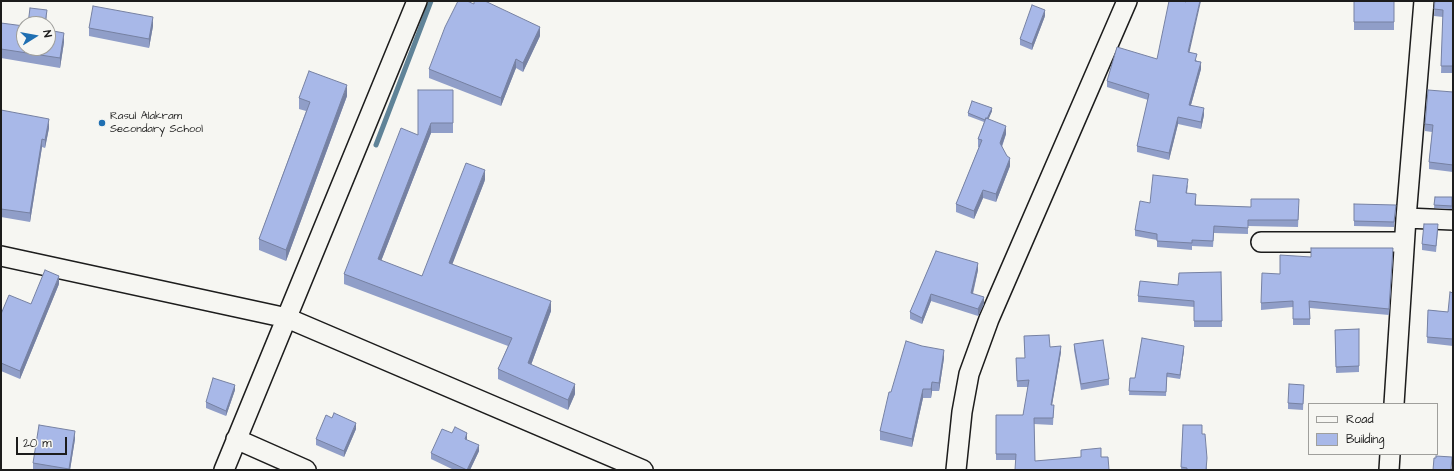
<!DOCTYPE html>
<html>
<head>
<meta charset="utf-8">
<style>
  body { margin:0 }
  #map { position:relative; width:1454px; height:471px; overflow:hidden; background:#f6f6f2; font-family:"Architects Daughter",sans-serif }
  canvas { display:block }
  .frame { position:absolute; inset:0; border:2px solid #1c1c1c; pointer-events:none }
  .legend { position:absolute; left:1308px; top:403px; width:130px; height:52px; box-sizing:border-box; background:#f6f6f2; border:1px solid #9f9f9c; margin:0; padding:5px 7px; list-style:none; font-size:12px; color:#1c1c1c }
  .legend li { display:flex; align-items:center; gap:8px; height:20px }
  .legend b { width:20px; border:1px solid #9f9f9c }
  .north { position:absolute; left:16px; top:16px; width:40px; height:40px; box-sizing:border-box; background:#f6f6f2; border:1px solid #9f9f9c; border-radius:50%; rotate:79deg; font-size:11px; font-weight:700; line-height:16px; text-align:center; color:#1c1c1c }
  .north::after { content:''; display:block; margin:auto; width:14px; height:18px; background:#1f6fb2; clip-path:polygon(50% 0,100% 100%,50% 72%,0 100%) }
  .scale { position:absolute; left:16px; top:437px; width:51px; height:18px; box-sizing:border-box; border:2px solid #1c1c1c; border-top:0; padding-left:5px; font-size:12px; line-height:14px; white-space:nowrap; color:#1c1c1c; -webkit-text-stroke:3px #f6f6f2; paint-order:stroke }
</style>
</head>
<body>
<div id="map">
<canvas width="1454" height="471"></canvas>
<div class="frame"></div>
<ul class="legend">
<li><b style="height:5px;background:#f6f6f2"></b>Road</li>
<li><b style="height:11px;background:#a8b8e8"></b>Building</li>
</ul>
<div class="north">N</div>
<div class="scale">20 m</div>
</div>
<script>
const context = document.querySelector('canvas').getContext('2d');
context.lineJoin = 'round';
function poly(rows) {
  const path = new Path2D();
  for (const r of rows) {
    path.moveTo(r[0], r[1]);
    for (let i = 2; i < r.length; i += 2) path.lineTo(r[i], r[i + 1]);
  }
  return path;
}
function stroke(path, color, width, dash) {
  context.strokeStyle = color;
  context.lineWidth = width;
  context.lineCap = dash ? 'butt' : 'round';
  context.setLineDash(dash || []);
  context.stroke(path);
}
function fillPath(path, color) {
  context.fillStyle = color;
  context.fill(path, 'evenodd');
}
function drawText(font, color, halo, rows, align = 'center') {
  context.font = font + ' "Architects Daughter",sans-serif';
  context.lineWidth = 3;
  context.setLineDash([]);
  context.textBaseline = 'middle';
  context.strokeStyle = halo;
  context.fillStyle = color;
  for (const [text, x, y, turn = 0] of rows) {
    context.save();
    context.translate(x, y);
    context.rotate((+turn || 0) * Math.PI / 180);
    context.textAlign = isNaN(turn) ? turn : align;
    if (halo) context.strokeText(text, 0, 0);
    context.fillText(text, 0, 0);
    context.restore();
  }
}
stroke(poly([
  [376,145,431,1]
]), '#5f8398', 5);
const street = poly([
  [1406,218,1453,220],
  [1261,242,1404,242],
  [1,256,287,318,643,470],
  [1394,404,1406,218,1424,1],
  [236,439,306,470],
  [224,470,417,1],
  [956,470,962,412,969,374,989,319,1127,1],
  [1389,470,1390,454]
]);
stroke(street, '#1c1c1c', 22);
stroke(street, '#f6f6f2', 19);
fillPath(poly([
  [1354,1,1394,1,1394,30,1354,30],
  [1435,1,1453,1,1453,73,1441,73,1443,17,1434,16],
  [1045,16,1032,50,1020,45,1020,39],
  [1,23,64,42,60,68,1,58],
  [153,26,149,48,89,36,89,28],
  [540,36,523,72,516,68,501,106,429,78,429,69],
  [1190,52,1197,61,1201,69,1191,105,1204,115,1201,129,1178,124,1169,160,1137,152,1137,146,1148,100,1107,87,1107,81,1157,59],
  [453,90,453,133,431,133,381,261,422,276,485,180,452,264,551,311,531,365,575,394,568,410,498,379,498,369,508,346,344,284,344,274,418,135],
  [1453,92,1453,172,1429,169,1429,162,1432,132,1425,131,1425,124],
  [347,96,286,261,259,250,259,239,306,111,299,109,299,98],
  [1,110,49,128,45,148,42,147,30,222,1,217],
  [992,111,988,119,1006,134,1002,147,1010,166,996,202,983,198,974,219,956,212,956,204,979,147,978,147,978,139,984,122,968,116,968,113],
  [1188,185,1187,193,1196,200,1196,205,1251,207,1299,206,1298,227,1248,226,1248,234,1214,233,1213,247,1192,246,1192,250,1157,247,1157,240,1135,236,1135,230,1150,203],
  [1435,197,1452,197,1452,209,1434,208],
  [1354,204,1396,210,1394,227,1354,226],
  [1438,230,1436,252,1422,250,1422,244],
  [936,251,978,270,973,294,984,304,978,316,931,301,922,324,910,319,910,312],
  [1393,255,1389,315,1310,308,1310,325,1293,325,1293,307,1261,310,1261,303,1280,274,1311,257],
  [1221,272,1222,327,1194,327,1194,307,1138,302,1138,296,1178,285],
  [59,284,20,379,1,371,1,314,31,304],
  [1453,293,1453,346,1427,343,1428,310,1448,312],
  [1359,329,1359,372,1336,373,1335,330],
  [1024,336,1061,352,1052,405,1054,405,1053,425,1034,424,1035,461,1081,458,1081,450,1101,457,1109,470,1015,460,996,460,996,415,1023,415,1028,387,1017,387,1016,358,1025,358],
  [1074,344,1109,379,1109,385,1081,390,1074,350],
  [1184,350,1180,379,1167,377,1166,396,1129,395,1130,378,1135,378],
  [944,358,939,391,932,391,931,398,923,398,912,447,880,440,880,431,891,392],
  [1304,385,1303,410,1288,409,1288,403],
  [235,390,226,416,206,408,206,402],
  [1183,425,1202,434,1207,470,1181,470],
  [356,429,344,457,316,445,316,439],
  [75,439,70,470,33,470,33,463],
  [467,440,479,451,470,470,454,470,431,459,431,453]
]), '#909ec8');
fillPath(poly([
  [1200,1,1201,1,1188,59,1188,52],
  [47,10,46,24,45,24],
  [1045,10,1045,16,1032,50,1032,44],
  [153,17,153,26,149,48,149,39],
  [540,27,540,36,523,72,523,63],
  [64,33,64,42,60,68,60,58],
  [516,59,516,68,501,106,501,98],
  [1201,62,1201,69,1189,112,1189,105],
  [347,85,347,96,286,261,286,250],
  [992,108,992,111,987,123,987,120],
  [1204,108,1204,115,1201,129,1201,122],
  [1178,117,1178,124,1169,160,1169,153],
  [49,119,49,128,45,148,45,140],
  [431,123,431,133,378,269,378,259],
  [1006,126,1006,134,1000,151,1000,143],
  [42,139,42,147,30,222,30,213],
  [1010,158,1010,166,996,202,996,194],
  [485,170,485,180,449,273,449,263],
  [983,190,983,198,974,219,974,211],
  [1393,248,1393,255,1389,315,1389,309],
  [978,263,978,270,971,300,971,293],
  [59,276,59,284,20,379,20,371],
  [931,294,931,301,922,324,922,318],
  [984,297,984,304,978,316,978,309],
  [551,301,551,311,528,373,528,363],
  [1061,346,1061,352,1051,411,1051,405],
  [1184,346,1184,350,1180,379,1180,375],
  [944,350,944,358,939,391,939,383],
  [932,382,932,391,931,398,931,389],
  [575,384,575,394,568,410,568,400],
  [235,385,235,390,226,416,226,411],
  [923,389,923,398,912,447,912,439],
  [356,423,356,429,344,457,344,451],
  [75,431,75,439,70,470,69,470],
  [467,433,467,439,465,445,465,439],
  [479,445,479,451,470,470,467,470]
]), '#7681a2');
const building = poly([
  [458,1,467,1,474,4,474,1,485,1,540,27,523,63,516,59,501,98,429,69,445,27,458,1],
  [1169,1,1183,1,1186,2,1187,1,1200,1,1188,52,1197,54,1195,61,1201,62,1189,105,1204,108,1201,122,1178,117,1169,153,1137,146,1149,94,1107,81,1117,47,1157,59,1169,1],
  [1354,1,1394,1,1394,22,1354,22,1354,1],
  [1435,1,1453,1,1453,66,1441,66,1443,10,1434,9,1435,1],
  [1032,5,1045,10,1032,44,1020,39,1032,5],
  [93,6,153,17,149,39,89,28,93,6],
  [30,8,47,10,45,24,28,24,30,8],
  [1,23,24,26,24,48,48,48,48,30,64,33,60,58,1,49,1,23],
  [309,71,347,85,286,250,259,239,310,102,299,98,309,71],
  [418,90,453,90,453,123,431,123,378,259,422,276,466,163,485,170,449,263,551,301,528,363,575,384,568,400,498,369,512,338,344,274,401,128,418,135,418,90],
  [1428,90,1453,92,1453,165,1429,162,1433,125,1425,124,1428,90],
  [972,101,992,108,987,119,986,118,985,120,968,113,972,101],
  [1,110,49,119,45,140,42,139,30,213,1,209,1,110],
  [986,118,1006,126,1000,143,1007,156,1010,158,996,194,983,190,974,211,956,204,982,140,978,139,986,118],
  [1153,175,1188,179,1186,193,1196,194,1195,205,1251,207,1251,199,1299,199,1298,220,1248,220,1248,228,1214,226,1213,241,1192,240,1192,243,1157,241,1157,234,1135,230,1140,201,1150,203,1153,175],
  [1435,197,1452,197,1452,206,1434,205,1435,197],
  [1354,204,1396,205,1394,222,1354,221,1354,204],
  [1424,224,1438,224,1436,246,1422,244,1424,224],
  [1311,248,1393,248,1389,309,1309,301,1310,319,1293,319,1293,301,1261,303,1262,273,1280,274,1280,255,1311,257,1311,248],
  [936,251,978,263,971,293,984,297,978,309,931,294,922,318,910,312,936,251],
  [45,270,59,276,20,371,1,363,1,314,9,295,31,304,45,270],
  [1221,272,1222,321,1194,321,1194,301,1138,296,1140,281,1178,285,1179,273,1221,272],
  [1450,292,1453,293,1453,339,1427,337,1428,310,1448,312,1450,292],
  [1359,329,1359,366,1336,367,1335,330,1359,329],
  [1049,335,1050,347,1061,346,1051,405,1054,405,1053,418,1034,418,1035,461,1081,457,1081,450,1101,448,1101,457,1108,457,1109,470,1015,470,1016,454,996,454,996,415,1023,415,1029,380,1017,381,1016,358,1025,358,1024,336,1049,335],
  [1142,338,1184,346,1180,375,1167,373,1166,392,1129,391,1130,378,1135,378,1142,338],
  [1103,340,1109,379,1081,384,1074,344,1103,340],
  [906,341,922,346,944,350,939,383,932,382,931,389,923,389,912,439,880,431,889,392,891,392,906,341],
  [213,378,235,385,226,411,206,402,213,378],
  [1289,384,1304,385,1303,404,1288,403,1289,384],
  [334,413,356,423,344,451,316,439,326,415,332,418,334,413],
  [39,425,75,431,69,469,33,463,39,425],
  [1183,425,1202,425,1202,434,1205,434,1207,458,1206,470,1187,470,1187,468,1181,467,1183,425],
  [455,427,467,433,465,439,479,445,467,470,431,453,442,429,452,433,455,427],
  [1436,456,1452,457,1451,469,1453,469,1453,470,1433,470,1434,458,1436,458,1436,456]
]);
fillPath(building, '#a8b8e8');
stroke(building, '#7681a2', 1);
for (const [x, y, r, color] of [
  [102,123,4,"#1f6fb2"]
]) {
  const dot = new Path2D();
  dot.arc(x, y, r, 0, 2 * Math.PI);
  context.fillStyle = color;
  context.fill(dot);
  stroke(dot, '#f6f6f2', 1.5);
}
drawText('11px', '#1c1c1c', '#f6f6f2', [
  ["Rasul Alakram",110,117],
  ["Secondary School",110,130]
], 'left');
</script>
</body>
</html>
